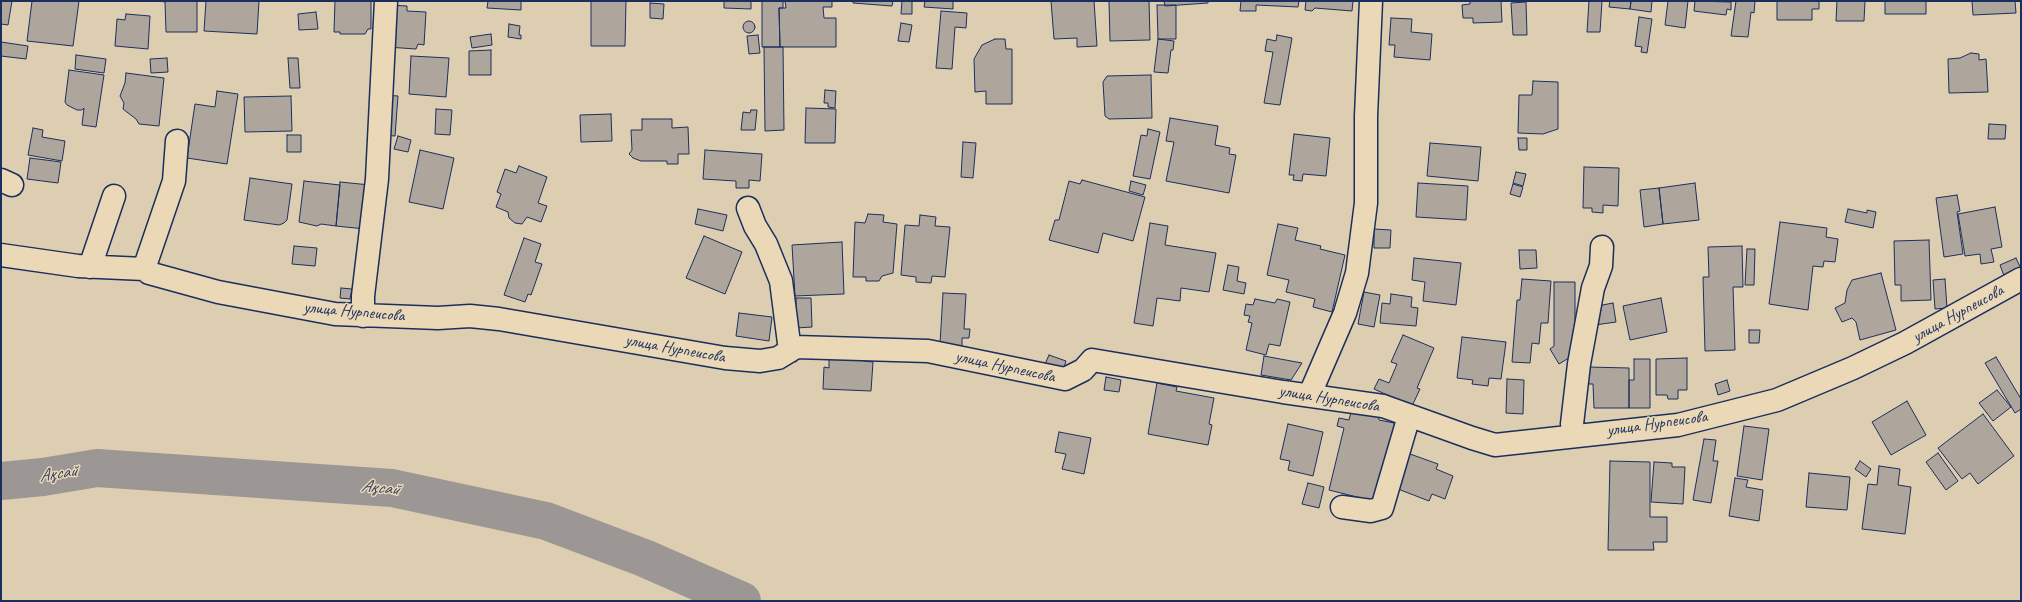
<!DOCTYPE html>
<html>
<head>
<meta charset="utf-8">
<style>
  body { margin:0 }
  #map { position:relative; width:2022px; height:602px; overflow:hidden; background:#deceb1; font-family:Caveat,sans-serif }
  canvas { display:block }
  .frame { position:absolute; inset:0; border:2px solid #1b2f5e; pointer-events:none }
</style>
</head>
<body>
<div id="map">
<canvas width="2022" height="602"></canvas>
<div class="frame"></div>
</div>
<script>
const context = document.querySelector('canvas').getContext('2d');
context.lineJoin = 'round';
function poly(rows) {
  const path = new Path2D();
  for (const r of rows) {
    if (r.length === 3) {
      path.moveTo(r[0] + r[2], r[1]);
      path.arc(r[0], r[1], r[2], 0, 2 * Math.PI);
      continue;
    }
    path.moveTo(r[0], r[1]);
    for (let i = 2; i < r.length; i += 2) path.lineTo(r[i], r[i + 1]);
  }
  return path;
}
function stroke(path, color, width, dash) {
  context.strokeStyle = color;
  context.lineWidth = width;
  context.lineCap = dash ? 'butt' : 'round';
  context.setLineDash(dash || []);
  context.stroke(path);
}
function fillPath(path, color) {
  context.fillStyle = color;
  context.fill(path, 'evenodd');
}
function drawText(font, color, halo, rows, align = 'center') {
  context.font = font + ' Caveat,sans-serif';
  context.lineWidth = 3;
  context.setLineDash([]);
  context.textBaseline = 'middle';
  context.strokeStyle = halo;
  context.fillStyle = color;
  for (const [text, x, y, turn = 0] of rows) {
    context.save();
    context.translate(x, y);
    context.rotate((+turn || 0) * Math.PI / 180);
    context.textAlign = isNaN(turn) ? turn : align;
    if (halo) context.strokeText(text, 0, 0);
    context.fillText(text, 0, 0);
    context.restore();
  }
}
stroke(poly([
  [1,481,43,477,97,468,392,488,546,521,644,558,742,601]
]), '#9c9795', 38);
const building = poly([
  [1,1,12,1,8,25,1,24,1,1],
  [32,1,79,1,73,46,27,41,32,1],
  [160,1,197,1,197,32,166,32,165,2,160,1],
  [206,1,259,1,257,34,204,31,206,1],
  [335,1,371,1,371,29,368,29,365,34,340,34,340,32,334,32,335,1],
  [488,1,521,1,521,10,487,8,488,1],
  [591,1,626,1,625,46,591,46,591,1],
  [724,1,751,1,751,9,724,8,724,1],
  [762,1,783,1,783,8,779,8,780,47,762,47,762,1],
  [785,1,832,1,832,7,823,7,824,18,836,18,836,47,780,47,779,8,786,8,785,1],
  [853,1,893,1,892,6,853,3,853,1],
  [902,1,912,1,912,14,901,14,902,1],
  [925,1,953,1,953,9,924,7,925,1],
  [1051,1,1094,1,1097,46,1077,47,1077,38,1054,39,1051,1],
  [1109,1,1149,1,1150,40,1110,41,1109,1],
  [1164,1,1208,1,1208,3,1165,6,1164,1],
  [1241,1,1299,1,1298,7,1256,5,1256,11,1240,11,1241,1],
  [1306,1,1353,1,1352,11,1315,8,1312,11,1305,10,1306,1],
  [1470,1,1501,1,1502,22,1473,23,1473,18,1463,18,1462,5,1470,4,1470,1],
  [1589,1,1602,1,1600,32,1587,32,1589,1],
  [1610,1,1631,1,1630,9,1609,7,1610,1],
  [1631,1,1652,1,1651,12,1630,9,1631,1],
  [1668,1,1688,1,1685,28,1665,25,1668,1],
  [1695,1,1731,2,1731,10,1727,9,1726,15,1694,11,1695,1],
  [1736,1,1755,1,1754,13,1751,12,1748,37,1731,36,1736,1],
  [1777,1,1819,1,1819,9,1812,9,1812,20,1777,20,1777,1],
  [1837,1,1865,1,1864,21,1836,21,1837,1],
  [1885,1,1926,1,1926,14,1885,14,1885,1],
  [1972,1,2015,1,2016,13,1973,15,1972,1],
  [1526,2,1527,35,1513,35,1511,3,1526,2],
  [650,3,664,4,663,19,650,18,650,3],
  [389,5,407,6,407,11,426,12,424,45,418,44,416,49,387,47,389,5],
  [1157,5,1176,5,1176,39,1158,39,1157,5],
  [941,11,967,13,966,28,955,27,952,69,936,68,941,11],
  [316,12,318,29,299,30,298,14,316,12],
  [126,14,150,16,148,49,115,46,117,19,125,20,126,14],
  [1639,17,1652,19,1647,53,1641,52,1642,47,1635,46,1639,17],
  [1391,18,1412,19,1411,32,1432,34,1430,60,1394,57,1395,45,1389,45,1391,18],
  [749,27,6],
  [901,23,912,25,909,42,898,41,901,23],
  [509,24,520,26,519,35,521,35,521,39,508,37,509,24],
  [491,34,492,45,472,48,470,37,491,34],
  [758,35,760,53,749,54,747,36,758,35],
  [1277,35,1292,38,1280,105,1264,103,1273,52,1265,51,1267,39,1276,41,1277,35],
  [995,39,1005,39,1006,49,1012,49,1012,104,986,104,986,91,975,92,974,59,982,45,995,39],
  [1158,39,1174,41,1173,50,1171,50,1168,73,1154,72,1158,39],
  [1,42,28,46,26,59,1,56,1,42],
  [764,47,783,47,784,130,765,131,764,47],
  [491,50,491,75,469,75,469,51,491,50],
  [1971,53,1979,54,1979,60,1986,59,1988,92,1949,93,1948,59,1960,58,1971,53],
  [76,55,106,59,104,73,75,69,76,55],
  [411,56,449,58,446,97,409,94,411,56],
  [167,58,168,72,151,73,150,59,167,58],
  [288,58,298,58,300,88,290,88,288,58],
  [69,70,104,75,96,127,82,125,84,108,82,110,77,110,67,105,65,102,69,70],
  [126,73,164,78,159,126,139,124,136,119,123,109,124,103,120,96,125,83,126,73],
  [1151,75,1152,118,1109,119,1105,116,1103,82,1107,76,1151,75],
  [1533,81,1558,82,1558,129,1543,134,1518,133,1519,95,1532,95,1533,81],
  [825,90,836,91,835,108,828,107,828,103,824,103,825,90],
  [217,91,238,94,227,164,187,158,195,104,215,107,217,91],
  [383,95,398,96,395,136,381,135,383,95],
  [291,96,292,131,245,132,244,97,291,96],
  [806,108,836,109,835,143,805,143,806,108],
  [436,109,452,110,450,135,435,134,436,109],
  [751,110,757,110,755,130,741,130,743,112,750,113,751,110],
  [611,114,612,141,581,142,580,115,611,114],
  [1170,118,1218,126,1215,145,1230,148,1229,154,1236,155,1229,193,1166,181,1174,142,1166,141,1170,118],
  [642,119,672,119,672,128,688,127,689,154,678,154,678,164,667,164,667,161,641,161,633,158,629,154,632,150,631,130,642,130,642,119],
  [1989,124,2006,125,2005,139,1988,139,1989,124],
  [33,128,43,130,42,137,65,141,62,161,28,155,33,128],
  [1148,129,1160,132,1150,179,1133,176,1141,135,1147,136,1148,129],
  [1294,134,1330,138,1326,176,1303,174,1302,181,1293,180,1294,175,1289,175,1294,134],
  [287,135,301,135,301,152,287,152,287,135],
  [398,136,411,140,408,152,394,149,398,136],
  [1518,138,1527,138,1527,150,1519,150,1518,138],
  [963,142,976,143,973,178,961,177,963,142],
  [1430,143,1481,147,1478,181,1427,176,1430,143],
  [420,150,454,158,443,209,409,202,420,150],
  [705,150,762,154,760,181,749,180,749,188,736,188,736,181,703,179,705,150],
  [30,158,61,162,58,183,27,179,30,158],
  [519,166,547,177,538,203,547,206,541,222,527,217,522,224,515,223,509,218,508,212,496,207,501,194,497,192,505,169,516,173,519,166],
  [1584,167,1619,168,1618,206,1603,205,1603,213,1592,212,1592,208,1583,208,1584,167],
  [1516,172,1526,174,1523,186,1513,183,1516,172],
  [250,178,292,184,287,220,284,223,279,225,244,220,250,178],
  [1082,180,1145,197,1133,241,1103,233,1098,253,1049,240,1055,220,1059,220,1069,181,1080,184,1082,180],
  [304,181,340,185,336,226,321,224,317,226,299,222,304,181],
  [1131,181,1146,185,1143,195,1129,191,1131,181],
  [340,182,370,185,365,229,336,226,340,182],
  [1418,183,1468,186,1466,220,1416,217,1418,183],
  [1695,183,1699,220,1663,224,1659,188,1695,183],
  [1513,184,1523,187,1520,197,1510,194,1513,184],
  [1659,188,1663,224,1644,227,1640,190,1659,188],
  [1957,195,1960,211,1957,212,1963,254,1944,257,1936,198,1957,195],
  [1995,207,2002,247,1991,249,1994,262,1981,264,1980,254,1965,256,1958,214,1995,207],
  [698,209,727,215,723,231,695,224,698,209],
  [1848,209,1867,213,1867,210,1876,212,1873,228,1845,222,1848,209],
  [868,214,884,215,883,222,897,224,893,273,882,276,879,281,866,281,866,277,853,277,855,222,865,223,868,214],
  [920,215,936,217,935,226,950,227,945,277,932,276,931,283,916,282,916,277,901,275,905,225,919,226,920,215],
  [1780,222,1827,228,1826,237,1838,239,1835,262,1824,261,1823,267,1813,266,1808,310,1769,304,1780,222],
  [1150,223,1168,226,1165,245,1216,253,1209,292,1181,288,1180,301,1157,298,1153,326,1134,323,1150,223],
  [1278,224,1298,228,1295,240,1321,246,1320,249,1345,255,1332,312,1313,307,1315,299,1286,292,1289,280,1267,275,1278,224],
  [1374,229,1391,230,1390,248,1374,248,1374,229],
  [704,236,742,252,725,294,686,278,704,236],
  [524,238,541,244,535,262,542,264,531,295,528,294,525,302,504,295,524,238],
  [1929,240,1931,300,1901,301,1901,285,1895,285,1894,241,1929,240],
  [842,242,844,294,795,296,792,245,842,242],
  [294,246,317,248,315,266,292,264,294,246],
  [1742,246,1743,287,1733,287,1735,350,1705,351,1703,277,1709,277,1708,247,1742,246],
  [1747,249,1755,249,1754,285,1745,285,1747,249],
  [1519,250,1536,250,1537,268,1520,269,1519,250],
  [1414,258,1461,263,1456,305,1423,301,1425,282,1412,280,1414,258],
  [2016,258,2021,269,2004,276,2000,265,2016,258],
  [1228,265,1239,267,1237,281,1246,283,1244,294,1223,290,1228,265],
  [1881,273,1896,330,1860,340,1856,322,1852,318,1842,322,1835,308,1845,303,1847,290,1852,280,1881,273],
  [1522,279,1551,281,1548,323,1541,323,1539,344,1532,343,1530,363,1512,362,1517,300,1520,300,1522,279],
  [1945,279,1947,308,1935,309,1933,280,1945,279],
  [1554,282,1575,282,1575,345,1577,353,1559,364,1550,349,1554,346,1554,282],
  [341,288,352,289,350,299,340,298,341,288],
  [1364,292,1380,295,1374,327,1358,324,1364,292],
  [943,293,966,294,964,329,970,329,969,338,962,338,962,346,940,344,943,293],
  [1391,294,1412,297,1411,307,1418,308,1416,326,1380,323,1382,303,1390,304,1391,294],
  [796,298,811,298,812,327,796,328,796,298],
  [1661,298,1667,332,1630,340,1623,306,1661,298],
  [1255,299,1275,303,1277,299,1290,302,1280,346,1269,344,1266,355,1246,350,1252,323,1248,322,1250,316,1244,315,1246,304,1253,305,1255,299],
  [1613,303,1616,322,1595,325,1592,307,1613,303],
  [739,313,772,317,769,341,736,336,739,313],
  [1749,330,1760,330,1759,343,1749,343,1749,330],
  [1403,335,1434,348,1417,388,1420,389,1412,406,1374,389,1379,379,1389,383,1397,364,1391,362,1403,335],
  [1462,337,1506,342,1501,379,1489,378,1488,386,1472,384,1473,380,1457,378,1462,337],
  [1049,355,1066,361,1063,371,1045,364,1049,355],
  [1264,356,1302,363,1291,380,1261,375,1264,356],
  [829,357,863,359,863,361,873,362,871,391,823,389,824,367,829,368,829,357],
  [1996,357,2021,399,2021,409,2015,413,1985,363,1996,357],
  [1687,358,1687,390,1678,390,1678,399,1668,399,1667,395,1656,395,1656,359,1687,358],
  [1634,359,1650,359,1650,408,1629,408,1629,380,1634,380,1634,359],
  [1588,367,1629,368,1629,408,1594,408,1593,384,1588,384,1588,367],
  [1106,377,1121,380,1119,392,1104,390,1106,377],
  [1507,379,1524,380,1523,414,1506,413,1507,379],
  [1727,380,1730,391,1718,395,1715,384,1727,380],
  [1157,383,1177,387,1176,391,1214,398,1209,424,1212,425,1208,445,1148,434,1157,383],
  [1997,390,2011,407,1993,421,1979,403,1997,390],
  [1907,401,1926,435,1891,455,1872,422,1907,401],
  [1352,408,1378,415,1379,420,1399,424,1381,503,1329,490,1344,428,1337,426,1339,418,1349,420,1352,408],
  [1983,414,2014,456,1978,484,1970,473,1962,479,1938,448,1983,414],
  [1288,424,1323,432,1313,476,1288,470,1290,461,1280,459,1288,424],
  [1744,426,1769,429,1762,480,1737,476,1744,426],
  [1059,432,1091,438,1084,474,1062,469,1066,454,1055,452,1059,432],
  [1704,439,1716,440,1713,461,1718,461,1711,503,1693,500,1704,439],
  [1938,453,1958,481,1946,490,1926,462,1938,453],
  [1410,454,1438,464,1436,469,1453,476,1445,499,1432,494,1429,501,1398,489,1410,454],
  [1610,461,1650,462,1650,517,1667,517,1667,542,1653,542,1654,550,1608,550,1610,461],
  [1860,461,1871,469,1866,477,1855,469,1860,461],
  [1654,462,1672,463,1672,467,1685,467,1683,504,1651,502,1654,462],
  [1879,466,1900,469,1898,485,1911,487,1905,534,1862,529,1868,484,1877,485,1879,466],
  [1809,473,1850,477,1847,510,1806,507,1809,473],
  [1735,478,1748,480,1746,487,1763,490,1759,521,1729,516,1735,478],
  [1308,483,1324,487,1319,508,1302,504,1308,483]
]);
fillPath(building, '#aea69c');
stroke(building, '#1b2f5e', 1);
const street = poly([
  [1,180,12,185],
  [748,208,755,226,766,244,781,281,790,351],
  [1,255,78,266,144,269,149,273,218,292,335,314,438,318,470,316,499,319,725,358,760,361,778,358,796,347,928,351,1065,379,1083,370,1092,360,1283,392,1383,406,1472,438,1495,445,1678,425,1777,400,1853,368,1905,343,2021,279],
  [90,267,114,196],
  [144,269,174,181,177,141],
  [363,316,363,296,377,179,386,1],
  [1310,394,1345,313,1357,273,1366,203,1366,116,1371,1],
  [1574,435,1572,424,1579,364,1593,288,1601,266,1602,247],
  [1342,507,1371,511,1382,508,1409,416]
]);
stroke(street, '#1b2f5e', 25);
stroke(street, '#ebd8b6', 22);
drawText('17px', '#1b2f5e', '#ebd8b6', [
  ["улица Нурпеисова",354,312,5],
  ["улица Нурпеисова",1958,314,-29],
  ["улица Нурпеисова",675,349,10],
  ["улица Нурпеисова",1005,367,12],
  ["улица Нурпеисова",1329,399,9],
  ["улица Нурпеисова",1657,424,-8]
]);
drawText('italic 18px', '#354469', '#ebd8b6', [
  ["Ақсай",58,474,-9],
  ["Ақсай",380,488,6]
]);
</script>
</body>
</html>
